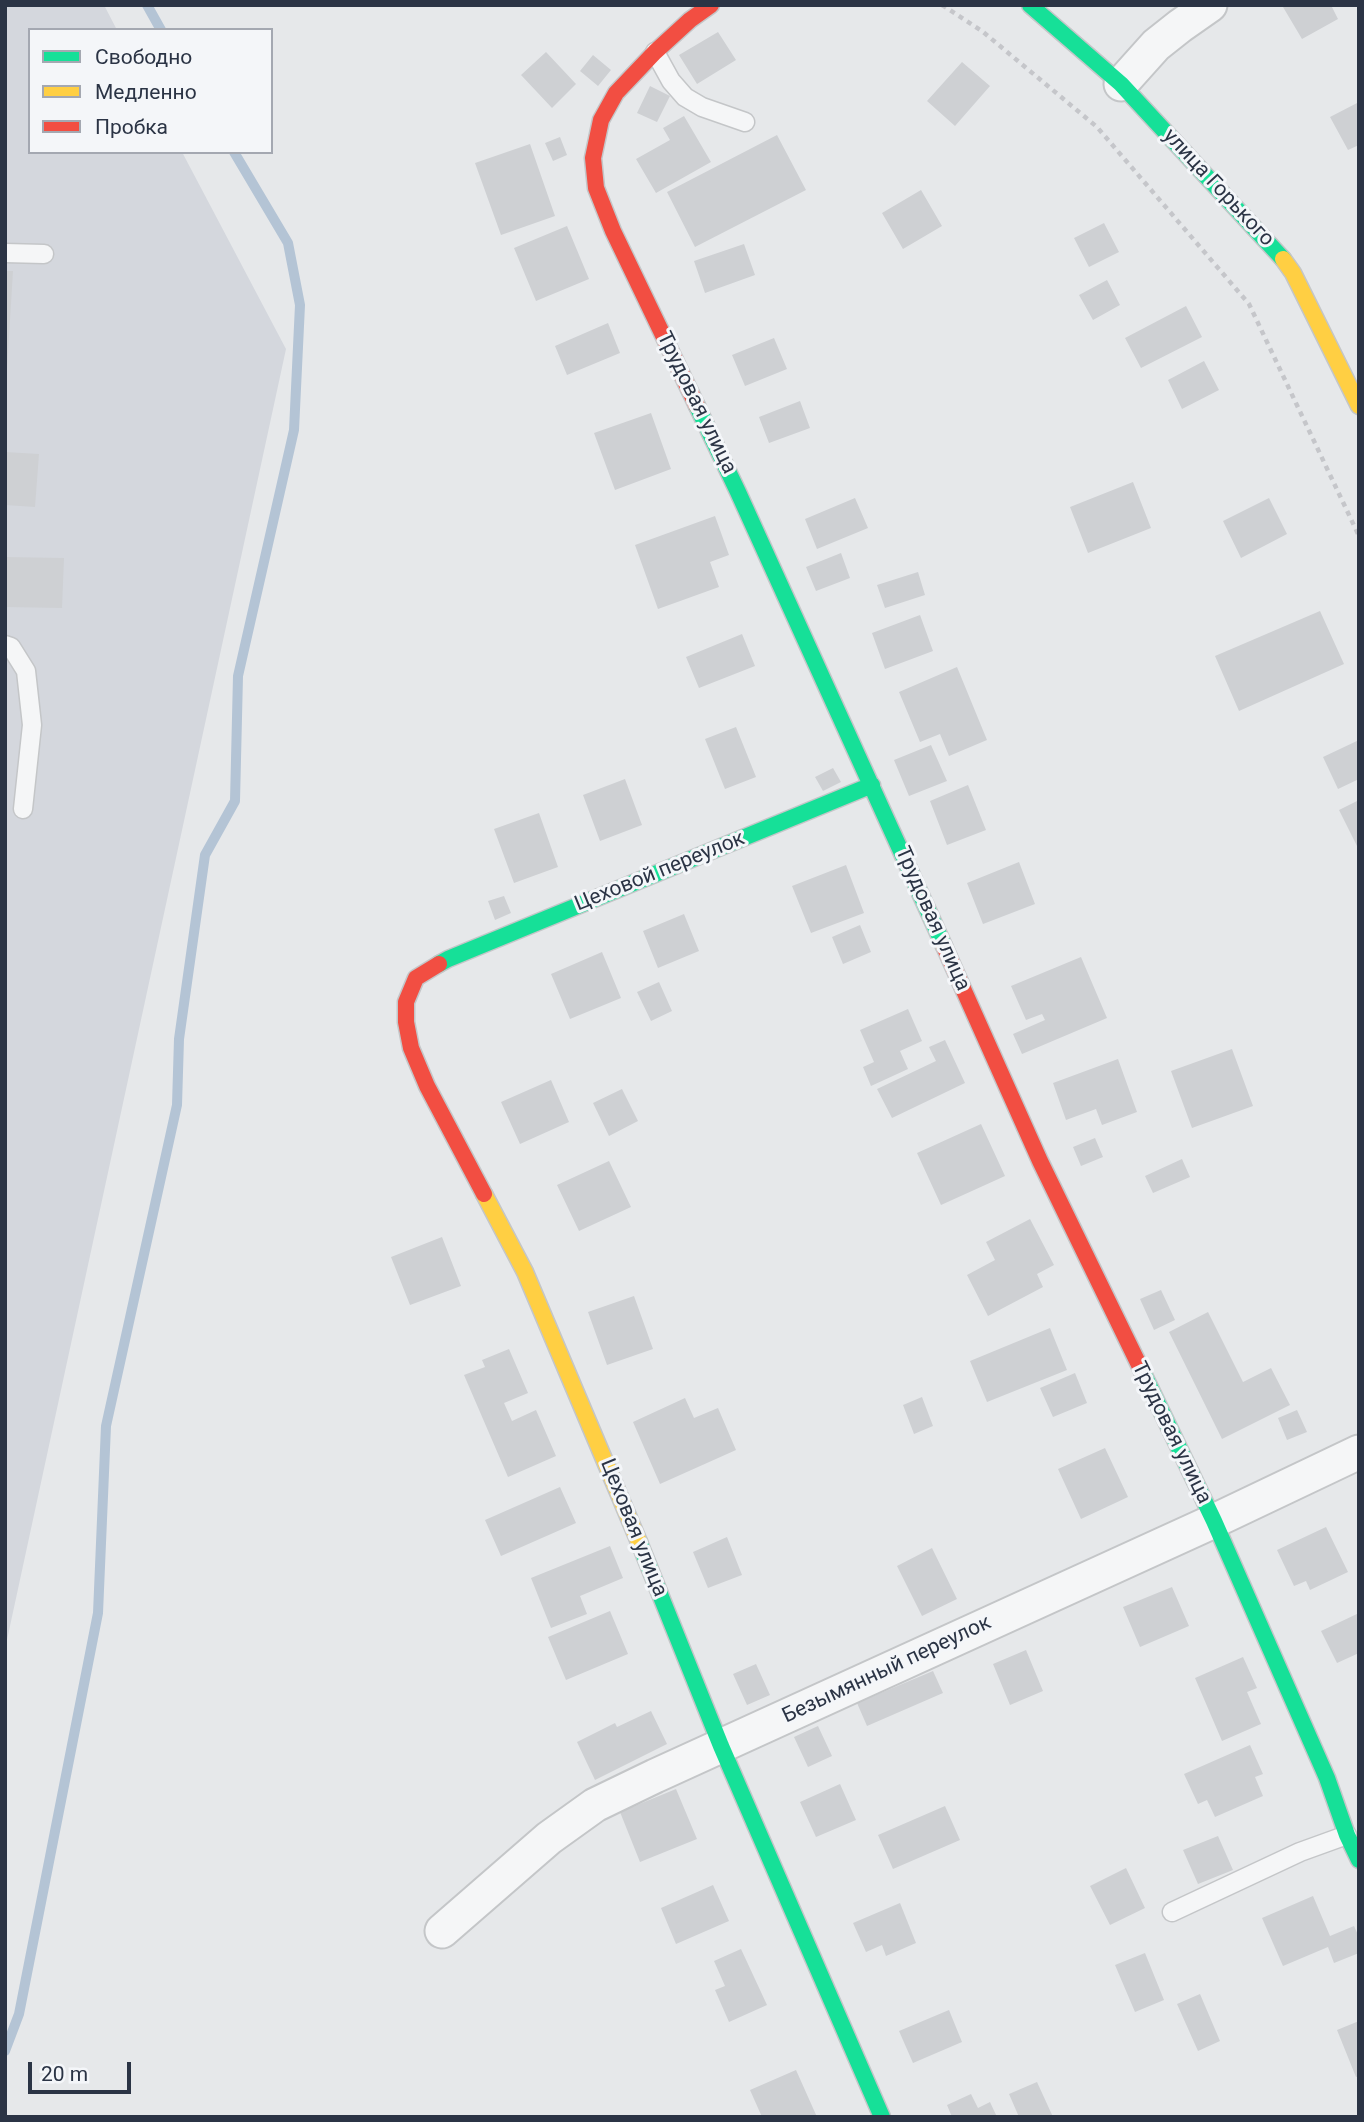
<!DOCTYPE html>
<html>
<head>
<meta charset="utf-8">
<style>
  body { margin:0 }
  #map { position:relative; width:1364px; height:2122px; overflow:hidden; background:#e6e8ea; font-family:Roboto,sans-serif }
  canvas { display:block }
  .frame { position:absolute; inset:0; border:7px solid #2b3445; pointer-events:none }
  .legend { position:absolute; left:28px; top:28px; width:245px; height:126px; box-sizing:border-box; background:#f4f6f9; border:2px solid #a4a8b1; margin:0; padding:9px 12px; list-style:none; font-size:21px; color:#2b3445 }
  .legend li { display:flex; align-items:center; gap:14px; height:35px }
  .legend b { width:35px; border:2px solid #a4a8b1 }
  .scale { position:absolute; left:28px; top:2062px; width:103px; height:32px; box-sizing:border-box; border:4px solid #2b3445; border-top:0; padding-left:9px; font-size:21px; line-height:24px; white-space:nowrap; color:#2b3445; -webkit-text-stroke:5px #f4f6f9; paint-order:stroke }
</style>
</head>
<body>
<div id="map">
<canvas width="1364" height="2122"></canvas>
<div class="frame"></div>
<ul class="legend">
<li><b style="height:9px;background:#16e098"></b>Свободно</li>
<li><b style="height:9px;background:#ffcf43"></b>Медленно</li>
<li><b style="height:9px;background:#f24e42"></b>Пробка</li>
</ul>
<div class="scale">20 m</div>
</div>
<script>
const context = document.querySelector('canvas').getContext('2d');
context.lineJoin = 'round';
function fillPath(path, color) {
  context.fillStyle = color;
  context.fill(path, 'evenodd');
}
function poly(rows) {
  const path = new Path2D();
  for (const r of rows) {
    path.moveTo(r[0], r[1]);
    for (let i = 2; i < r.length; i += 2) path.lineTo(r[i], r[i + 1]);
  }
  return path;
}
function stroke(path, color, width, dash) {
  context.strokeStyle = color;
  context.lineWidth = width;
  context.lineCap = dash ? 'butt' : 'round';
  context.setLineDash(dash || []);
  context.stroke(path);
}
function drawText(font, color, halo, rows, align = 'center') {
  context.font = font + ' Roboto,sans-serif';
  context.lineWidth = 6;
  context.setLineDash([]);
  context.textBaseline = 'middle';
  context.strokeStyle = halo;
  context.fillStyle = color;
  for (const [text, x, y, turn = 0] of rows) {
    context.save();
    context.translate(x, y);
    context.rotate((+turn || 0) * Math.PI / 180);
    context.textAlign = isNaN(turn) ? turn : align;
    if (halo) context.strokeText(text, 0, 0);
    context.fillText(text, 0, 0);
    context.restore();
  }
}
fillPath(poly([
  [5,5,104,5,117,30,30,30,30,152,182,152,286,349,5,1649]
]), '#d4d7dd');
stroke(poly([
  [147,5,161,30],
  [5,2051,19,2014,98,1613,106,1426,177,1105,179,1039,205,855,235,801,238,676,294,430,300,305,288,243,234,152]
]), '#b4c4d5', 10);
fillPath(poly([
  [1286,5,1331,5,1338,19,1302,39,1283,7],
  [718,32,736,60,697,84,679,55],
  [546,52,576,84,552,108,521,75],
  [593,55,611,70,598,86,580,71],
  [962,62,990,86,955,126,927,101],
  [650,86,670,96,657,122,637,113],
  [1359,102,1359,145,1348,150,1330,117],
  [684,116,711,162,656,193,636,159,670,140,663,128],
  [777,135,806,190,695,247,667,192],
  [560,137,567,155,553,161,545,143],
  [530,144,555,216,501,235,475,163],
  [921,190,942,226,903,249,882,213],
  [1104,223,1119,252,1089,267,1074,238],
  [567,226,589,279,536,301,514,248],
  [744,244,755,275,705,293,694,261],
  [5,271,13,271,7,369,5,369],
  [1107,280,1120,305,1093,320,1079,295],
  [1186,306,1202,337,1141,368,1125,338],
  [608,323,620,353,567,375,555,346],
  [774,338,787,369,745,386,732,355],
  [1204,361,1219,390,1182,409,1168,380],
  [800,401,810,428,769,443,759,417],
  [651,413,671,469,615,490,594,433],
  [5,452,39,454,35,507,5,505],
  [1133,482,1151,528,1088,553,1070,507],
  [855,498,868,528,817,549,805,519],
  [1269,498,1287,534,1241,558,1223,521],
  [715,516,729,555,710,562,719,587,658,609,635,545],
  [841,553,850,578,816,591,806,567],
  [5,557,64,558,62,608,5,607],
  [918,572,925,595,885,608,877,585],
  [1320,611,1344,664,1239,711,1215,656],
  [920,615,933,651,885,669,872,633],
  [742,634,755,666,699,688,686,657],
  [957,667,987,740,949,756,940,734,920,742,899,692],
  [736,727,756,777,725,789,705,739],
  [1359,740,1359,779,1338,789,1323,757],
  [931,745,947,781,909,796,894,760],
  [833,768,841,782,823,791,815,777],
  [625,779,642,825,600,841,583,795],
  [968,785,986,830,947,845,930,801],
  [1359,800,1359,850,1339,810],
  [539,813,558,867,514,883,494,829],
  [1019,862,1035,904,983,924,967,883],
  [846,865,864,913,811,933,792,886],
  [504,896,511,913,495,920,488,901],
  [684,914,699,951,658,968,643,931],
  [860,925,871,952,843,964,832,937],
  [602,952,621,998,570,1019,551,974],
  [1081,957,1107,1018,1022,1054,1013,1034,1045,1020,1042,1014,1026,1020,1011,986],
  [659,982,672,1011,651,1021,637,992],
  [908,1009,922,1041,900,1051,908,1069,871,1086,863,1067,874,1062,860,1030],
  [945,1040,965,1083,892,1118,877,1089,936,1061,929,1047],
  [1232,1049,1253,1106,1192,1128,1171,1071],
  [1118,1059,1137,1112,1102,1125,1096,1109,1066,1120,1053,1083],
  [551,1080,569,1122,520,1144,501,1102],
  [622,1089,638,1121,609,1136,593,1103],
  [981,1124,1005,1176,941,1205,917,1153],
  [1095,1138,1103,1157,1081,1166,1073,1147],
  [1182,1159,1190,1177,1153,1193,1145,1176],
  [609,1161,631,1207,579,1231,557,1185],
  [1030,1219,1054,1265,1037,1274,1043,1287,988,1316,967,1275,995,1260,986,1242],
  [442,1237,461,1286,410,1305,391,1257],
  [1161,1290,1175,1320,1154,1330,1140,1299],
  [634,1296,653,1349,607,1365,588,1312],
  [1208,1312,1243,1382,1271,1368,1290,1405,1222,1439,1169,1332],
  [1050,1328,1067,1370,987,1402,970,1361],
  [509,1349,528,1393,504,1403,512,1421,536,1410,556,1456,508,1477,464,1375,485,1367,482,1360],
  [1075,1373,1087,1403,1053,1417,1040,1388],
  [922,1397,933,1426,914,1434,903,1405],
  [685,1398,694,1418,718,1408,736,1450,660,1484,633,1422],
  [1297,1410,1307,1432,1287,1440,1278,1418],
  [1105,1448,1128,1497,1081,1519,1058,1469],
  [560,1487,576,1523,501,1556,485,1520],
  [1326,1527,1348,1572,1310,1590,1306,1581,1294,1586,1277,1550],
  [727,1537,742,1575,708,1588,693,1552],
  [610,1546,623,1578,580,1596,587,1614,551,1628,531,1578],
  [932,1548,957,1599,922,1616,897,1566],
  [1172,1587,1189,1626,1140,1647,1123,1607],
  [610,1611,628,1654,566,1680,548,1637],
  [1359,1613,1359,1653,1337,1663,1321,1631],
  [1026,1650,1043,1691,1010,1705,993,1664],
  [1243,1657,1257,1688,1247,1692,1261,1724,1222,1741,1195,1678],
  [756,1664,770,1695,747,1705,733,1674],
  [933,1671,943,1693,867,1726,857,1703],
  [651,1711,667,1744,595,1780,577,1742,615,1723,617,1727],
  [818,1726,832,1756,808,1767,794,1737],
  [1250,1745,1263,1774,1255,1777,1263,1796,1215,1817,1207,1800,1198,1804,1184,1774],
  [840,1784,856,1820,816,1837,800,1802],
  [676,1789,697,1839,640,1862,620,1812],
  [945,1806,960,1840,893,1869,878,1835],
  [1218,1836,1233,1870,1198,1884,1183,1850],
  [1126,1868,1145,1908,1110,1925,1090,1886],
  [713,1885,729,1921,676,1944,661,1908],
  [1313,1896,1330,1936,1354,1926,1359,1937,1359,1953,1334,1963,1328,1947,1283,1966,1262,1918],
  [900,1903,916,1943,886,1956,882,1945,866,1952,853,1923],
  [741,1949,767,2005,729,2022,715,1990,725,1986,714,1961],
  [1145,1953,1164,2000,1135,2012,1115,1965],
  [1200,1994,1220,2041,1198,2051,1177,2004],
  [949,2010,962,2042,913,2063,899,2031],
  [1359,2021,1359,2076,1356,2077,1337,2030],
  [796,2070,817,2117,762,2117,750,2090],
  [1037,2082,1053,2117,1019,2117,1009,2094],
  [971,2094,978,2108,990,2102,997,2117,952,2117,947,2105]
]), '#ced0d3');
const lane = poly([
  [655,52,671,81,685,97,702,107,745,122],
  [5,253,44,254],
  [5,645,11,647,26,671,32,725,23,809],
  [1172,1912,1300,1852,1347,1835]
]);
const street = poly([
  [1121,84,1156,45,1180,26,1210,5],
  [442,1931,549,1838,595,1805,655,1776,1214,1521,1359,1452]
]);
const fast = poly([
  [1030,5,1121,84,1283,259],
  [697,406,738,492,944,946],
  [439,964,448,959,872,785],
  [1142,1371,1214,1521,1327,1778,1347,1835,1359,1860],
  [639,1542,721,1746,882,2117]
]);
const slow = poly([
  [1283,259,1293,273,1359,406],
  [484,1194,525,1272,639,1542]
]);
const jam = poly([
  [697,406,613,231,596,188,593,158,601,120,616,93,655,52,690,20,711,5],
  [944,946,1040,1161,1142,1371],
  [439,964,416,978,406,1002,406,1022,411,1048,427,1086,484,1194]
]);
stroke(lane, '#c4c6c8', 21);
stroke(street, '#c4c6c8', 37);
stroke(fast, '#c4c6c8', 19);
stroke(slow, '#c4c6c8', 19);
stroke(jam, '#c4c6c8', 19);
stroke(poly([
  [942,5,982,31,1097,127,1249,304,1359,536]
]), '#c5c6ca', 4.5, [5, 5]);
stroke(lane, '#f5f6f7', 18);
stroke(street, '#f5f6f7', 33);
stroke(fast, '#16e098', 16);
stroke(slow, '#ffcf43', 16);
stroke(jam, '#f24e42', 16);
drawText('21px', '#2b3445', '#f4f6f9', [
  ["улица Горького",1218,188,47],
  ["Трудовая улица",696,403,64],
  ["Цеховой переулок",660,872,-22],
  ["Трудовая улица",932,919,66],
  ["Трудовая улица",1171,1433,64],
  ["Цеховая улица",633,1528,68],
  ["Безымянный переулок",887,1670,-25]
]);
</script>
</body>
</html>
